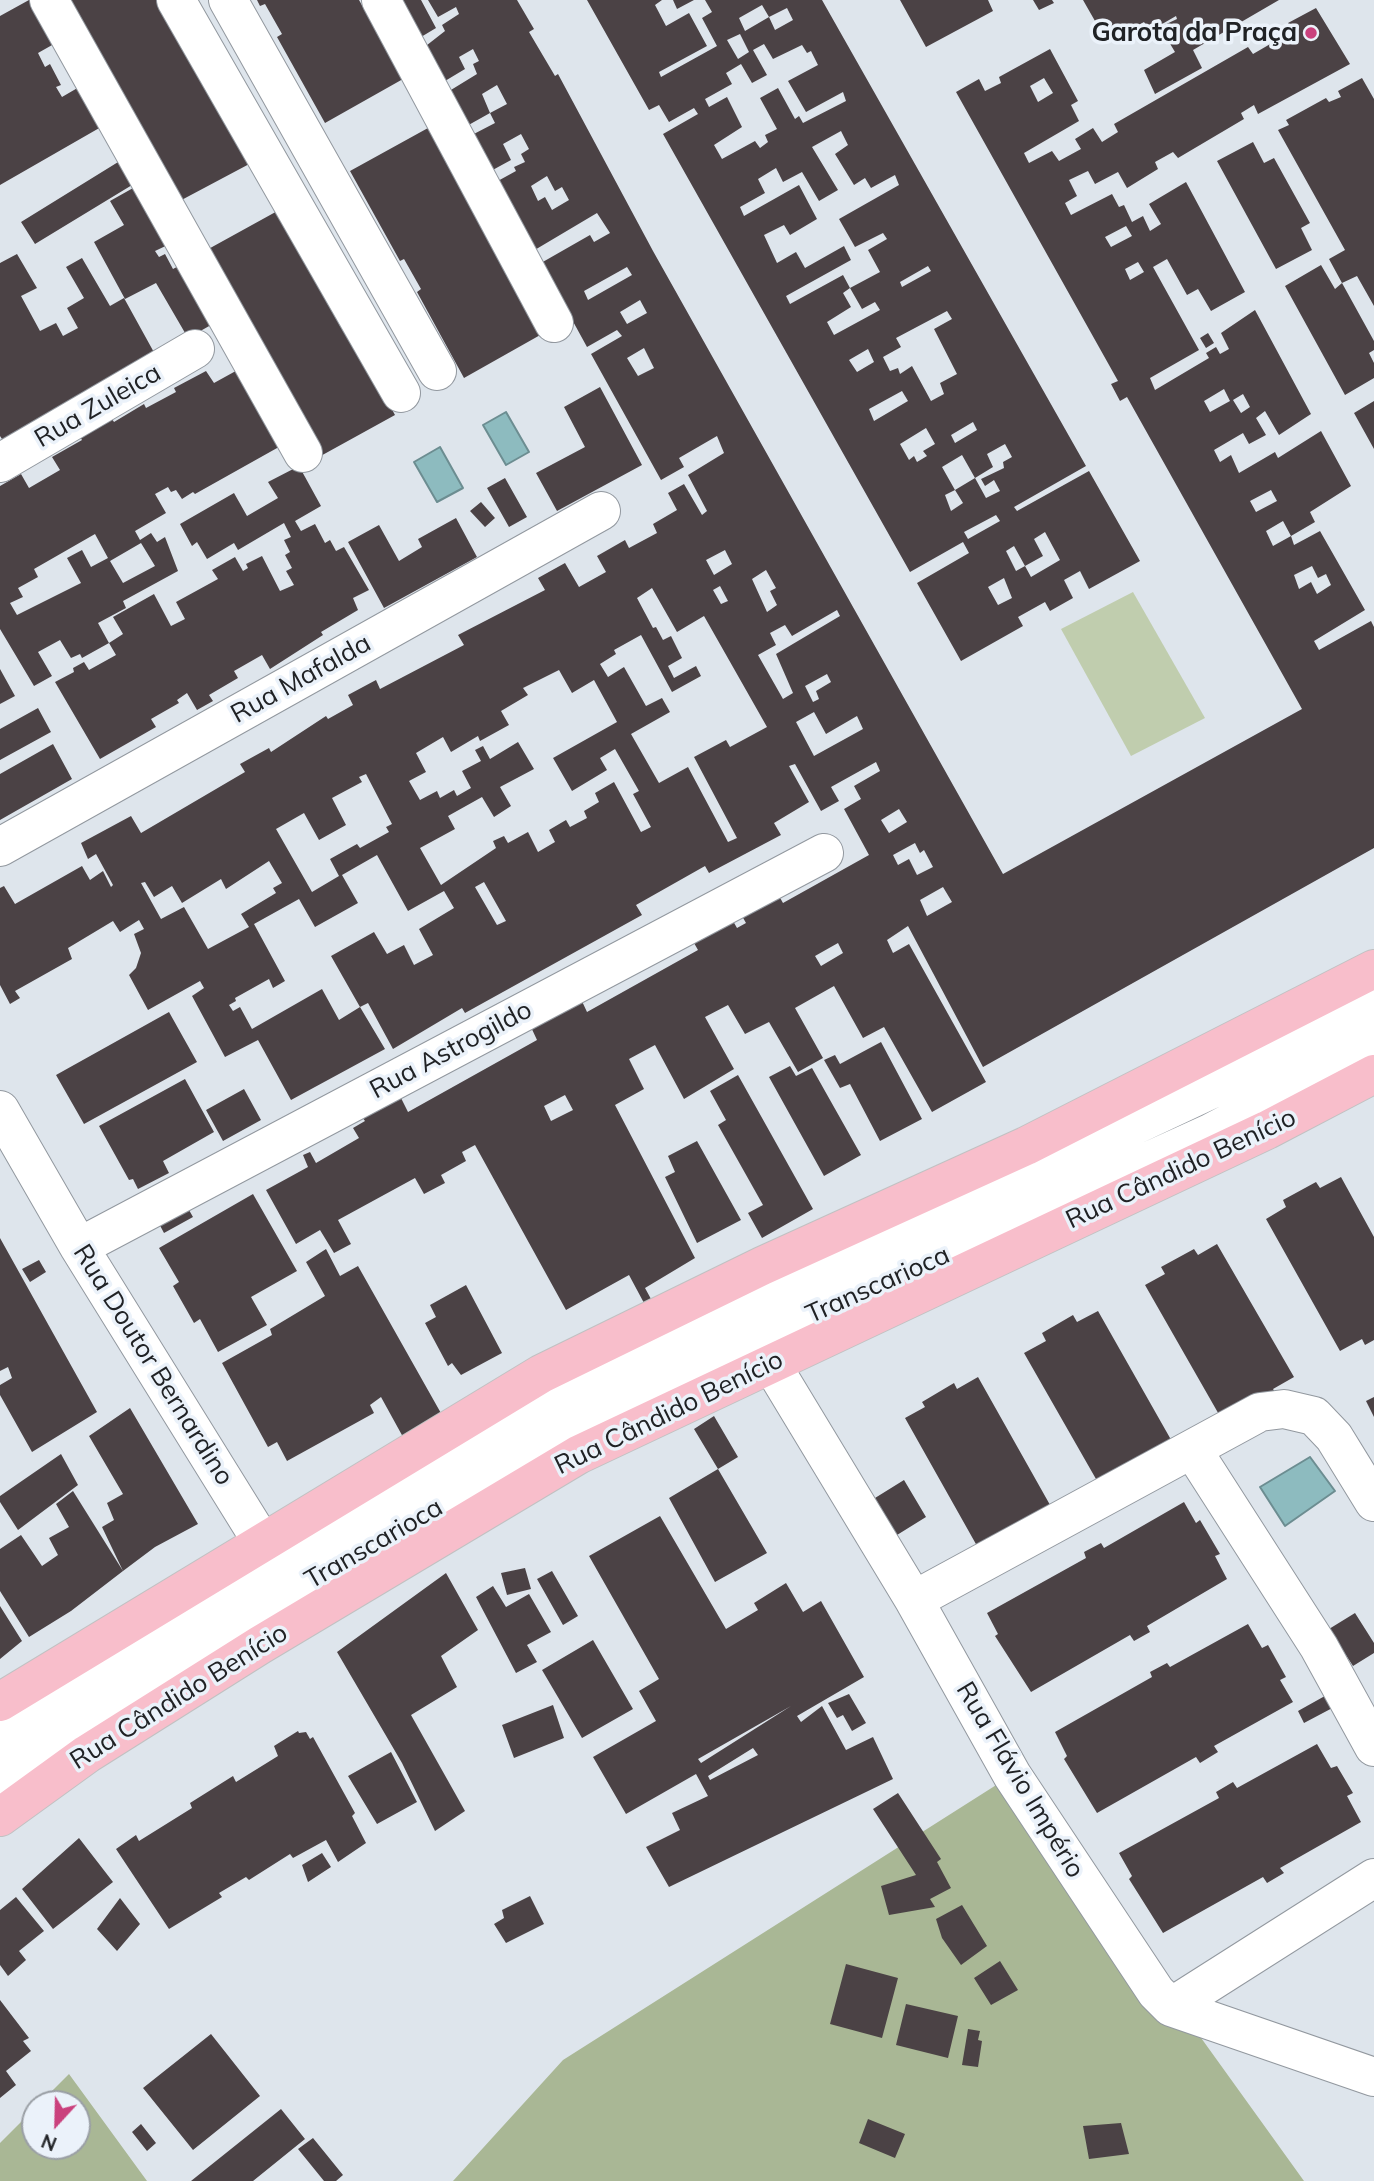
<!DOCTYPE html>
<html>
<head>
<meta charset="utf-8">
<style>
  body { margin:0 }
  #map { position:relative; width:1374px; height:2181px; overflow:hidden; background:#dee5ec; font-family:Mulish,sans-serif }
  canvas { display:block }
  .north { position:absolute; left:21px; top:2090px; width:70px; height:70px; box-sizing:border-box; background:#ebf2fa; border:2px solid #9a9fa5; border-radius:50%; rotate:202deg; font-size:19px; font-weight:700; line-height:28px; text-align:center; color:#202225 }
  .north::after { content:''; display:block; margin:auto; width:24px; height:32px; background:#ca417d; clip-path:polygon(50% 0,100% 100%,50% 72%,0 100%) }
</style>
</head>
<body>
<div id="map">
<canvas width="1374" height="2181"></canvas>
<div class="north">N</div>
</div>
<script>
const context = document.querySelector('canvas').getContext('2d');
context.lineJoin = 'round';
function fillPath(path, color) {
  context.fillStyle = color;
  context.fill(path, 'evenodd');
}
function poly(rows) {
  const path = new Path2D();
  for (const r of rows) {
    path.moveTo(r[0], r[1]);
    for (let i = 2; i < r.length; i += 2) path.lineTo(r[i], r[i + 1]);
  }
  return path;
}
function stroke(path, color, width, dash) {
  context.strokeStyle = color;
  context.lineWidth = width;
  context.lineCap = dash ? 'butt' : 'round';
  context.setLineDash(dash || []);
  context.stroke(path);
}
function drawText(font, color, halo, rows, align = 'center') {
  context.font = font + ' Mulish,sans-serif';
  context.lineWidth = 7;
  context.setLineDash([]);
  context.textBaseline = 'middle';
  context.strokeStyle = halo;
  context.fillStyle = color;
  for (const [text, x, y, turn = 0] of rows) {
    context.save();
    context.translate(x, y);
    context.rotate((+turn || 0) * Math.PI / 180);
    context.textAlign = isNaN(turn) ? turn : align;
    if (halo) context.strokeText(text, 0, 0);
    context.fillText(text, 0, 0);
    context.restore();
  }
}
fillPath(poly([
  [1133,592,1205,718,1131,756,1061,629]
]), '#c0cdae');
fillPath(poly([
  [1012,1775,1304,2181,453,2181,563,2060],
  [69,2074,147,2181,0,2181,0,2143,35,2108,35,2146,77,2146,77,2104,39,2104]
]), '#a9b795');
const water = poly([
  [506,412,529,452,506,465,483,425,506,412],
  [440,447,463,488,437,502,414,462,440,447],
  [1310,1457,1335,1491,1285,1526,1260,1487,1310,1457]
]);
fillPath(water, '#8dbbbf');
stroke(water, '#6c8d91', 2);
fillPath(poly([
  [29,0,40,0,61,40,38,53,45,67,50,64,61,85,56,87,62,97,86,83,108,123,0,185,0,16],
  [61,0,164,0,253,162,174,204],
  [257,0,359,0,403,79,325,123,277,37,282,34,265,4,260,6],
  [394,0,421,0,436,28,416,40],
  [428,0,517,0,534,29,529,32,555,76,558,74,653,251,1003,874,1302,709,1127,397,1120,401,1111,384,1118,381,956,92,979,79,985,91,1001,83,999,77,1050,49,1078,101,1071,105,1079,121,1024,153,1029,163,1052,151,1059,161,1081,149,1075,139,1093,128,1102,142,1118,132,1114,124,1248,47,1253,54,1291,32,1288,23,1316,8,1350,64,1258,114,1254,105,1241,113,1244,119,1178,158,1173,152,1155,162,1158,169,1127,188,1118,172,1095,184,1088,171,1069,180,1077,196,1065,203,1071,215,1112,194,1119,207,1124,205,1132,222,1143,216,1150,231,1161,224,1149,204,1186,182,1245,292,1211,311,1198,289,1187,295,1167,259,1153,267,1199,350,1150,378,1155,390,1209,358,1206,353,1216,347,1220,354,1229,349,1221,333,1255,310,1311,414,1279,435,1265,411,1256,418,1266,435,1249,444,1243,433,1214,450,1220,462,1231,455,1239,473,1275,452,1278,458,1321,431,1351,486,1310,512,1315,522,1291,536,1283,521,1266,531,1273,546,1291,536,1294,545,1320,531,1365,610,1314,641,1319,650,1371,621,1374,627,1374,848,983,1067,908,926,887,940,893,953,909,944,986,1082,932,1112,884,1027,863,1038,834,986,795,1008,823,1058,798,1072,769,1022,745,1034,728,1005,705,1017,734,1069,684,1099,655,1045,629,1059,644,1089,615,1105,695,1258,645,1288,651,1299,644,1303,629,1275,566,1310,475,1145,462,1152,466,1161,441,1175,445,1183,424,1194,415,1178,338,1220,351,1244,334,1253,320,1230,296,1244,266,1190,308,1167,303,1155,310,1152,316,1163,359,1138,353,1128,365,1121,362,1117,400,1096,408,1112,537,1040,530,1025,580,997,587,1012,698,950,690,936,729,914,737,928,746,923,738,909,775,889,783,903,869,855,844,809,861,799,854,786,880,771,876,762,831,787,839,801,821,811,795,764,789,766,809,802,774,823,781,835,709,873,705,866,636,905,642,915,465,1013,462,1008,393,1049,368,1003,360,1007,385,1049,291,1100,258,1040,225,1057,192,996,204,988,200,981,148,1010,129,975,136,968,141,953,134,934,144,929,139,920,120,932,113,921,68,948,72,959,15,991,20,998,10,1004,0,985,0,888,4,886,15,904,82,866,90,880,103,871,111,887,113,885,96,854,88,859,81,843,131,816,141,833,245,772,240,764,269,748,271,752,326,716,328,719,353,705,348,695,376,680,380,689,464,645,458,635,545,590,538,578,565,563,579,587,606,572,597,556,625,540,629,548,657,533,653,524,677,510,668,493,684,484,702,515,707,511,688,475,724,453,717,436,679,458,684,467,661,480,591,354,622,336,617,330,587,347,541,263,590,235,594,242,610,233,597,213,533,251,496,182,516,171,514,167,525,162,521,154,529,149,521,134,503,144,511,160,489,172,470,136,495,123,490,113,507,104,497,85,482,94,490,113,465,127,446,93,477,74,473,64,479,61,473,49,459,57,465,69,440,84,422,49,445,31,442,25,459,14,456,7,438,17],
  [1044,78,1053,93,1038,102,1030,86],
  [547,176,555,191,562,187,569,200,552,210,545,197,538,201,531,186],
  [1126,226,1132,236,1111,247,1105,237],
  [1138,262,1144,272,1130,280,1125,269],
  [627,267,632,275,588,300,584,291],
  [640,300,647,313,627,324,620,312],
  [644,348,654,368,638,376,627,358],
  [1224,389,1230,401,1210,412,1204,401],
  [1243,394,1250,407,1241,413,1233,400],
  [1271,490,1277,501,1256,512,1250,501],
  [725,550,732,564,714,575,706,560],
  [1312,566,1318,578,1326,574,1331,585,1317,594,1311,582,1299,589,1294,575],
  [766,570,776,588,770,591,777,605,767,612,752,579],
  [720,586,728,601,721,604,713,590],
  [652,588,677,632,704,616,767,727,730,747,726,740,694,757,737,838,728,842,688,767,659,783,631,734,670,712,662,698,646,706,624,667,608,677,600,664,616,654,614,650,641,635,672,692,701,676,696,666,674,678,668,666,682,658,671,636,663,640,656,627,653,628,637,598],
  [837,610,840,616,776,654,793,693,783,699,758,655,776,645,770,633,785,625,792,636],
  [559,670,572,693,594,680,617,722,553,758,572,791,607,770,600,758,615,749,639,791,633,794,651,827,641,832,614,782,595,793,599,802,584,811,587,818,570,827,566,820,549,830,555,842,538,852,528,832,508,843,504,836,493,841,496,848,441,885,420,848,455,829,448,816,482,797,494,817,511,806,500,787,534,769,518,742,490,759,483,746,475,750,481,761,462,771,471,788,457,796,454,790,440,798,437,791,420,800,409,781,426,772,416,753,443,737,451,752,478,736,480,741,509,725,501,711,528,695,523,688],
  [827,674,831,682,816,691,819,699,813,702,805,686],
  [814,712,826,734,857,716,863,729,814,756,796,722],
  [366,774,392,824,386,827,389,832,360,848,357,844,330,859,339,876,312,892,276,829,304,813,319,840,346,825,332,798,362,782,359,777],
  [899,809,907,822,889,833,881,820],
  [915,843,920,853,924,850,933,867,917,875,909,859,898,865,893,855],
  [377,855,408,911,444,891,454,908,419,929,433,955,414,965,404,945,387,954,374,932,331,956,360,1007,339,1020,322,989,252,1029,240,1007,233,1011,229,1005,236,1001,235,998,269,979,273,988,285,981,254,924,299,899,315,927,358,903,342,875],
  [269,861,282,883,273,888,276,893,241,914,249,927,208,949,184,907,161,919,141,883,145,882,154,897,172,886,182,903,221,879,226,889],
  [484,882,506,921,497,925,475,887],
  [943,887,952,902,927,916,920,900],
  [838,943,843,953,821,966,815,956],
  [565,1095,573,1110,551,1121,544,1106],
  [587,0,662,0,655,5,666,26,689,13,707,46,659,72,661,77,717,46,702,18,712,12,705,0,822,0,1086,466,1014,507,1017,511,1089,471,1140,561,1089,589,1080,571,1064,580,1073,598,1050,611,1045,602,1018,617,1023,626,961,661,917,583,969,553,963,542,910,572,663,134,698,114,694,108,669,122,659,105,649,110],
  [762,5,769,17,787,8,793,20,775,30,769,17,745,31,739,18],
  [740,34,749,52,738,59,727,40],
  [764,44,773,59,802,45,807,53,811,51,818,65,788,81,806,112,843,92,846,101,803,123,799,116,795,119,778,88,760,98,777,129,765,135,768,142,760,148,755,141,722,159,714,145,742,127,727,97,709,107,705,99,732,84,726,73,741,64,752,83,767,75,753,50],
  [841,131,848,145,835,154,854,185,865,178,871,188,895,175,899,185,839,219,855,247,883,233,887,239,868,250,880,272,850,288,862,309,875,302,880,310,834,335,827,322,851,307,843,293,850,288,843,275,790,304,786,296,851,260,844,246,805,268,796,252,777,263,764,235,784,225,790,235,817,219,799,185,744,216,740,207,765,193,758,179,776,168,783,182,802,172,819,201,838,190,812,147],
  [928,266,931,271,902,287,900,282],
  [947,311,952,319,934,329,957,374,940,383,944,394,931,401,912,366,900,374,898,368,890,371,883,357,901,347,896,338],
  [868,349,874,362,857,372,849,360],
  [902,391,908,401,874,421,869,409],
  [973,422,977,430,955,443,951,435],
  [926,428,935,444,923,451,927,456,917,462,914,456,909,460,900,444],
  [1005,444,1012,457,1003,462,1004,468,981,479,985,486,994,480,1000,491,986,498,975,478,955,490,963,503,951,511,945,495,955,490,942,467,962,455,975,478,993,467,987,454],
  [996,515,1000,521,968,539,964,532],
  [1045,532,1060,560,1031,577,1025,566,1016,571,1006,551,1014,546,1025,566,1043,556,1034,539],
  [1004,578,1012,598,998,605,988,587],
  [673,0,694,0,677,9],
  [900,0,988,0,993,11,926,47],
  [1033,0,1052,0,1054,3,1039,10],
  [1083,0,1279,0,1193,50,1202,68,1155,94,1144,70,1175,52,1160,27,1177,19,1176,16,1150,31,1144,22,1107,42],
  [1362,78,1374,99,1374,306,1357,276,1342,283,1329,259,1345,250,1278,130,1289,125,1286,120,1326,98,1329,102,1341,97,1338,91],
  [428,128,542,334,464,378,417,292,421,289,404,259,400,261,350,171],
  [1253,142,1264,163,1274,158,1310,223,1301,228,1312,250,1276,269,1217,161],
  [123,159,137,182,35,244,21,222],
  [142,183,174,242,155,251,159,257,165,254,173,269,186,262,218,321,188,338,156,283,125,299,94,242,124,225,110,201],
  [281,209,326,301,343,331,348,329,395,415,317,458,203,252],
  [17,254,37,288,21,296,40,331,56,323,63,336,78,328,67,308,84,298,66,267,82,258,110,306,124,298,156,356,4,442,0,436,0,263],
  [1321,265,1335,289,1342,283,1374,341,1374,350,1369,353,1374,363,1374,378,1345,395,1285,286],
  [1208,333,1214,343,1206,348,1200,338],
  [243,367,286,443,195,494,193,492,182,499,176,490,171,492,168,487,155,494,166,513,135,531,140,540,151,533,157,542,165,537,178,571,123,601,126,608,98,623,109,643,82,658,80,654,71,658,60,640,38,652,52,676,34,686,0,629,0,486,21,474,29,488,60,470,52,457,82,440,79,435,110,416,114,422,144,404,146,408,176,392,174,388,206,371,214,383],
  [95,534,108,558,91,567,82,550,67,558,81,583,17,615,10,603,23,597,18,588,38,577,34,569],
  [141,543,155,566,123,583,110,561],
  [600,387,642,465,557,511,536,473,585,447,564,407],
  [1374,401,1374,449,1354,413],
  [299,466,321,506,295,521,301,531,315,524,325,543,330,540,336,551,344,547,369,590,353,598,358,610,321,632,323,635,270,669,262,655,234,671,238,678,209,695,213,701,197,710,187,693,177,700,179,703,151,719,156,727,100,759,55,682,74,672,73,668,84,662,89,670,116,655,109,643,123,634,113,617,154,594,171,626,185,619,176,602,218,579,212,570,235,557,243,571,248,568,246,564,262,556,280,591,294,585,286,571,292,568,285,555,290,552,284,540,291,537,284,523,238,550,234,543,207,559,197,542,192,546,180,524,234,493,247,516,278,498,268,482],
  [505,478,527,517,509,527,487,488],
  [481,502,495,518,485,527,470,511],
  [456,518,477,557,384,608,348,542,379,525,399,561,422,547,418,539],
  [0,669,15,696,0,704],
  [38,708,51,732,0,760,0,729],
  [53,744,72,779,0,820,0,774],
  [169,1012,197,1062,84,1124,56,1075],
  [881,1042,922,1119,880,1141,850,1084,840,1088,824,1060,835,1055,840,1064],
  [790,1066,796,1076,812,1068,861,1155,824,1176,769,1077],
  [738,1075,813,1209,762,1238,748,1213,763,1205,718,1125,726,1120,710,1091],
  [185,1079,214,1132,163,1161,169,1173,138,1189,133,1179,129,1180,99,1126],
  [244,1089,261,1120,223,1141,206,1110],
  [697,1141,741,1220,697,1243,665,1177,675,1172,668,1156],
  [1341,1177,1374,1237,1374,1340,1365,1345,1362,1339,1340,1351,1266,1219,1286,1207,1283,1200,1316,1182,1320,1188],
  [253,1194,297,1271,251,1297,267,1325,218,1352,200,1319,194,1323,173,1286,179,1282,159,1248],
  [185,1203,193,1217,164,1233,156,1218],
  [0,1238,97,1412,32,1452,0,1395,0,1385,12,1378,8,1367,0,1371],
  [1217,1244,1294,1377,1273,1389,1276,1394,1221,1418,1145,1285,1165,1274,1161,1267,1194,1249,1198,1255],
  [326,1249,340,1276,358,1266,442,1415,403,1437,381,1397,370,1405,374,1413,287,1461,277,1442,268,1447,222,1363,272,1335,270,1329,325,1296,306,1262],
  [39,1260,46,1272,30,1282,22,1269],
  [466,1285,502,1353,461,1375,452,1363,448,1366,425,1323,436,1317,430,1305],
  [1098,1311,1174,1445,1100,1486,1024,1353,1046,1341,1042,1333,1073,1315,1077,1322],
  [978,1377,1054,1512,981,1553,905,1418,925,1407,922,1402,954,1383,957,1389],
  [1374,1397,1374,1417,1366,1401],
  [130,1408,198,1524,155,1547,123,1571,71,1611,29,1637,0,1591,0,1549,21,1535,42,1566,58,1555,49,1538,69,1527,56,1504,73,1491,123,1571,102,1527,114,1520,107,1503,123,1494,89,1436],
  [714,1416,738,1457,718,1469,694,1429],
  [61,1454,78,1485,18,1530,0,1502,0,1496],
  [718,1469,767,1553,715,1582,669,1498],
  [904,1480,926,1517,897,1535,875,1498],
  [1184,1502,1196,1523,1200,1520,1220,1554,1215,1556,1227,1579,1147,1626,1150,1632,1134,1641,1130,1635,1031,1692,995,1636,998,1634,987,1613,1086,1558,1084,1552,1101,1543,1104,1548],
  [660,1516,726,1629,758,1610,754,1603,786,1583,803,1612,821,1601,864,1677,797,1716,801,1722,822,1706,846,1750,873,1737,893,1779,669,1887,646,1847,680,1830,672,1813,708,1796,696,1774,626,1814,593,1757,656,1721,639,1691,659,1679,589,1556],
  [791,1706,701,1763,698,1759],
  [753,1748,758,1755,710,1780,708,1776],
  [525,1568,531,1589,507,1595,501,1573],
  [552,1571,578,1616,563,1625,537,1579],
  [446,1573,478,1630,441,1656,457,1687,411,1715,465,1811,435,1831,402,1763,337,1652],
  [493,1586,506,1607,529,1594,551,1632,527,1645,537,1662,516,1673,476,1597],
  [0,1606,22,1641,0,1659],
  [1355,1613,1374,1643,1374,1653,1353,1666,1329,1629],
  [1248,1624,1262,1648,1268,1645,1286,1677,1280,1680,1293,1702,1214,1746,1218,1752,1200,1763,1196,1757,1097,1813,1064,1759,1067,1756,1055,1732,1152,1677,1150,1672,1167,1663,1170,1667],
  [593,1640,633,1709,582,1738,542,1670],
  [1332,1692,1338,1705,1304,1723,1298,1711],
  [849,1694,866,1723,852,1731,843,1715,837,1718,828,1703],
  [553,1705,564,1738,514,1758,502,1725],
  [298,1731,299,1733,306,1732,310,1739,313,1737,355,1813,352,1816,366,1843,338,1862,326,1840,293,1858,290,1854,249,1880,246,1877,219,1893,222,1897,169,1929,116,1849,136,1835,139,1841,192,1808,190,1803,233,1776,236,1782,278,1756,274,1746],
  [1317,1744,1331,1768,1337,1766,1353,1793,1347,1796,1361,1822,1280,1868,1284,1873,1267,1883,1263,1877,1163,1933,1129,1879,1132,1876,1119,1853,1219,1798,1216,1792,1233,1782,1237,1788],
  [391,1752,417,1802,377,1824,348,1776],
  [898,1793,941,1859,937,1862,951,1888,930,1899,935,1907,889,1915,881,1886,916,1875,873,1809],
  [79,1838,113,1882,53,1929,22,1889],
  [322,1853,331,1867,308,1882,302,1865],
  [530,1896,544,1924,506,1943,494,1924,504,1918,502,1910],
  [16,1897,44,1931,19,1951,26,1960,8,1976,0,1965,0,1910],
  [120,1898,140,1924,117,1951,97,1929],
  [962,1905,987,1946,961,1965,942,1938,936,1919],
  [1000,1961,1018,1990,991,2005,974,1978],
  [846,1964,898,1978,882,2038,830,2024],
  [0,2000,29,2038,23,2041,31,2051,6,2071,16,2085,0,2098],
  [906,2004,958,2016,948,2058,896,2045],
  [968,2029,980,2031,978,2040,982,2041,978,2067,962,2065],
  [211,2034,260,2096,193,2150,143,2088],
  [281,2109,305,2139,253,2181,191,2181],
  [868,2119,905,2134,895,2158,859,2143],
  [1121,2123,1129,2154,1089,2159,1083,2126],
  [141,2124,156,2143,147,2151,132,2132],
  [313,2138,343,2175,336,2181,324,2181,298,2149]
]), '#4b4245');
const minor = poly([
  [49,0,303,453],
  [176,0,401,393],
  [228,0,437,371],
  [381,0,554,323],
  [0,463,195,349],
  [0,847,601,511],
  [0,1110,79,1247,262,1542,284,1569],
  [79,1247,824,853],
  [770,1362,914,1600,1012,1775,1156,1992,1171,2007,1374,2077],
  [1192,1449,1319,1647,1374,1747],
  [914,1600,1260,1412,1284,1409,1314,1416,1334,1437,1374,1502],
  [0,1743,226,1594,273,1569,509,1428,629,1363,1242,1075,1374,1007],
  [0,1785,65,1737,244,1621,552,1441,663,1381,1210,1133,1374,1047],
  [1171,2007,1374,1878]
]);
const major = poly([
  [0,1702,541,1374,762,1266,1026,1146,1374,969],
  [0,1817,87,1754,260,1645,578,1455,1267,1130,1374,1074]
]);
stroke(minor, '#92989f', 40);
stroke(major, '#c1c1c2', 40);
stroke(minor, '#fff', 38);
stroke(major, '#f8becb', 38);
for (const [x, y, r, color] of [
  [1311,33,7,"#ca417d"]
]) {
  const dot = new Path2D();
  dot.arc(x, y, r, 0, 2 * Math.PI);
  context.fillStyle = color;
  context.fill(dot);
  stroke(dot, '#ebf2fa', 2.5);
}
drawText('bold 26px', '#202225', '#ebf2fa', [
  ["Garota da Praça",1297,33]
], 'right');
drawText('26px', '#202225', '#ebf2fa', [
  ["Rua Zuleica",98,406,-30],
  ["Rua Mafalda",301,679,-29],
  ["Rua Astrogildo",451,1050,-28],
  ["Rua Cândido Benício",1181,1169,-25],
  ["Transcarioca",878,1285,-24],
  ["Rua Doutor Bernardino",153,1365,58],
  ["Rua Cândido Benício",669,1413,-26],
  ["Transcarioca",374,1544,-30],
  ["Rua Cândido Benício",179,1697,-32],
  ["Rua Flávio Império",1020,1780,59]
]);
</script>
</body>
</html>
